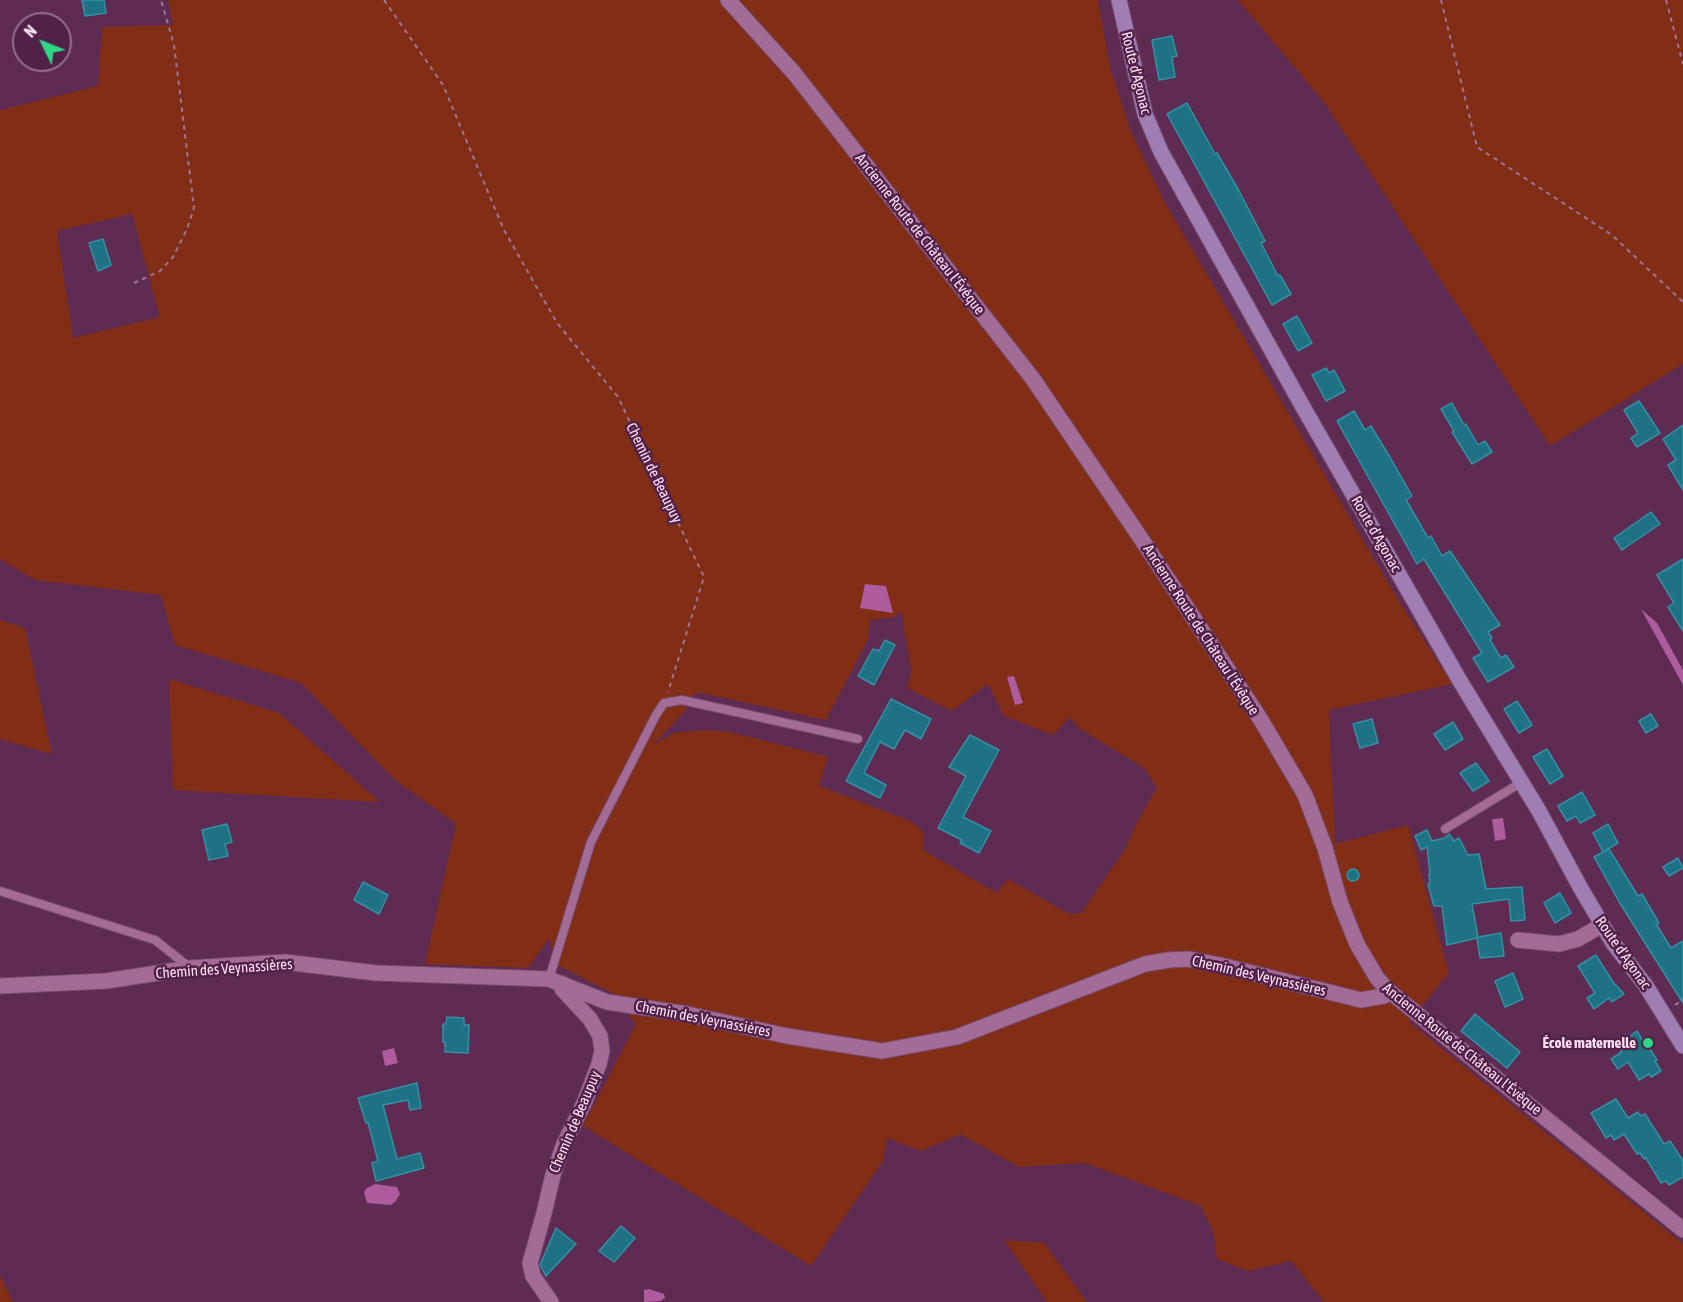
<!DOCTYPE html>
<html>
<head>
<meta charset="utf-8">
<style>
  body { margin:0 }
  #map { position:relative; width:1683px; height:1302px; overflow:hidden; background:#5e2c53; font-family:"Asap Condensed",sans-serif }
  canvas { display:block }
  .north { position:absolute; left:12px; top:12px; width:60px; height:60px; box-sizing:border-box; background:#522148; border:2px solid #976d8d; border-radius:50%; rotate:313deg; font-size:16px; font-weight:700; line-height:24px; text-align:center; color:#fedff5 }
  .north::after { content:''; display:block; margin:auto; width:21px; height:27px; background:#2cd884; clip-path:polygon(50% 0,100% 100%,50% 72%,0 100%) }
</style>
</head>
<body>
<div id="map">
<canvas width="1683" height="1302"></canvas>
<div class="north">N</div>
</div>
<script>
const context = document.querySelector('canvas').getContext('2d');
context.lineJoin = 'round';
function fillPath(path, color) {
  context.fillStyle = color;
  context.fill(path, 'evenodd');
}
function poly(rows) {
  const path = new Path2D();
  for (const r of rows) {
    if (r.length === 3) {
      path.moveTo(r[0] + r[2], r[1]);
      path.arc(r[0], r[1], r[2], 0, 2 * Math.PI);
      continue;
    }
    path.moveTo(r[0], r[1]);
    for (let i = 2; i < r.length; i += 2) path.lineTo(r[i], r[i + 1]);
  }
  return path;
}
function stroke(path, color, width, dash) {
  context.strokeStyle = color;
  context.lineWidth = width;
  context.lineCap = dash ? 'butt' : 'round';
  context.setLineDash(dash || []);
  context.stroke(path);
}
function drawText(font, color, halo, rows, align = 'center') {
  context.font = font + ' "Asap Condensed",sans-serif';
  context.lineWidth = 5;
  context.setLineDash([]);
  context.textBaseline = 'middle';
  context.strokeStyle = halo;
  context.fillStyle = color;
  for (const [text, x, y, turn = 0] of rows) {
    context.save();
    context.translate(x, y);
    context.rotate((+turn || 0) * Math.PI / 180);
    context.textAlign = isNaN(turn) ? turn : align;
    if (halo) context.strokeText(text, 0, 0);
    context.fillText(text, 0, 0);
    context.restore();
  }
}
fillPath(poly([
  [168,0,1098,0,1110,67,1131,132,1165,203,1397,598,1452,684,1329,710,1335,844,1408,825,1449,973,1409,1022,1683,1244,1683,1302,1324,1302,1291,1261,1248,1271,1217,1259,1213,1232,1201,1206,1085,1163,1019,1167,960,1134,921,1151,887,1138,883,1161,811,1266,583,1126,636,1024,614,994,558,965,549,938,528,968,425,964,456,824,394,779,301,683,175,645,161,595,35,580,0,559,0,110,98,86,102,27,173,25],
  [132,214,160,317,73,338,57,231],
  [901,611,911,670,907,688,952,711,988,684,1004,716,1053,735,1070,717,1079,728,1145,769,1157,788,1139,818,1124,851,1081,913,1069,914,1008,879,997,893,923,850,924,832,910,821,819,786,828,757,730,732,704,730,674,733,653,745,683,713,696,692,826,720,868,639,870,620,894,617],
  [1238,0,1683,0,1683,364,1550,446,1323,101],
  [0,620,25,628,52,754,0,739],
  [169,679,279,713,380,802,173,790],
  [1004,1240,1044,1243,1087,1302,1047,1302],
  [0,1275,13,1302,0,1302]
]), '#822d16');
fillPath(poly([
  [865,584,886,586,893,613,860,608],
  [1641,609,1657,623,1679,663,1683,670,1683,685],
  [1014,676,1023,703,1015,705,1007,677],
  [1503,818,1506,839,1495,841,1492,819],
  [394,1048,398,1063,385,1066,382,1051],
  [375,1184,397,1187,400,1194,395,1202,391,1205,367,1203,364,1192,367,1188],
  [649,1289,664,1294,665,1298,660,1301,644,1302,644,1290]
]), '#ae5c9d');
const building = poly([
  [82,0,104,0,106,13,85,16,82,0],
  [1172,36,1177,56,1172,57,1175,77,1159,80,1152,40,1172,36],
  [1187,103,1215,154,1217,153,1238,189,1265,241,1261,243,1278,276,1280,275,1291,294,1272,305,1167,114,1187,103],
  [103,239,111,265,98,271,89,243,103,239],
  [1297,316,1312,343,1298,351,1283,324,1297,316],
  [1326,368,1329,373,1334,370,1345,391,1326,401,1312,375,1326,368],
  [1639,401,1660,433,1637,447,1631,438,1638,433,1624,410,1639,401],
  [1452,403,1464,425,1466,424,1478,445,1485,441,1492,452,1472,464,1452,432,1454,431,1441,409,1452,403],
  [1354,411,1365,430,1371,426,1391,459,1412,496,1406,500,1428,538,1431,536,1442,556,1450,551,1500,625,1488,632,1492,638,1490,640,1501,658,1506,655,1514,667,1488,682,1473,658,1482,653,1424,559,1417,564,1337,421,1354,411],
  [1683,425,1683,490,1668,465,1676,460,1663,439,1683,425],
  [1651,512,1660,524,1622,550,1614,538,1651,512],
  [1683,559,1683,631,1668,607,1674,603,1657,575,1683,559],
  [885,640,895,645,874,685,858,676,873,649,879,651,885,640],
  [891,699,931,719,921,739,905,730,894,749,880,742,864,773,886,785,880,798,846,781,891,699],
  [1517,701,1532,725,1519,733,1504,709,1517,701],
  [1651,714,1658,726,1646,733,1639,721,1651,714],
  [1372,719,1378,743,1360,748,1353,724,1372,719],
  [1453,722,1463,739,1445,750,1434,734,1453,722],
  [970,735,999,750,963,817,991,831,979,853,960,843,962,840,938,828,966,776,949,767,970,735],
  [1547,749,1563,776,1550,784,1533,757,1547,749],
  [1476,763,1489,781,1473,791,1460,773,1476,763],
  [1582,792,1595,815,1580,823,1576,816,1567,821,1558,806,1582,792],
  [227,824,232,842,225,844,228,856,209,860,202,830,227,824],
  [1608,824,1618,843,1603,852,1593,833,1608,824],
  [1427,830,1432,841,1445,838,1449,834,1454,841,1459,838,1468,855,1479,854,1486,889,1522,887,1525,920,1511,921,1509,899,1472,904,1478,937,1501,933,1504,956,1480,958,1477,938,1447,945,1442,906,1434,906,1428,884,1430,884,1429,874,1430,874,1427,847,1421,850,1415,836,1427,830],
  [1609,849,1638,896,1642,894,1659,923,1656,924,1671,948,1683,941,1683,1003,1621,905,1594,857,1609,849],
  [1678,858,1683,868,1669,876,1663,867,1678,858],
  [1353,875,6],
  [363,882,388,895,379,914,354,900,363,882],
  [1560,893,1571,913,1555,923,1544,903,1560,893],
  [1596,955,1613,982,1624,994,1612,1002,1609,998,1594,1009,1587,998,1595,993,1578,966,1596,955],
  [1513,973,1523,999,1505,1007,1495,981,1513,973],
  [1475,1014,1520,1052,1507,1068,1461,1031,1475,1014],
  [447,1017,464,1018,464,1025,469,1025,468,1053,445,1052,445,1042,443,1042,443,1024,446,1024,447,1017],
  [1637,1031,1648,1050,1650,1049,1657,1060,1655,1061,1661,1071,1651,1077,1649,1074,1639,1080,1628,1062,1618,1069,1611,1059,1622,1052,1615,1041,1625,1035,1627,1038,1637,1031],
  [417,1083,421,1108,410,1110,408,1100,383,1105,397,1159,420,1153,424,1168,376,1181,372,1163,378,1161,368,1122,366,1123,358,1098,417,1083],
  [1616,1099,1628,1118,1638,1112,1640,1116,1645,1114,1664,1144,1670,1141,1683,1161,1683,1177,1669,1185,1666,1181,1661,1183,1646,1158,1644,1159,1640,1153,1637,1154,1624,1134,1614,1140,1611,1135,1606,1138,1591,1113,1616,1099],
  [621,1226,635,1238,614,1262,599,1251,621,1226],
  [556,1228,576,1244,546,1276,540,1265,556,1228]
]);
fillPath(building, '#1f7284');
stroke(building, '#3490a5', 1.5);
const service = poly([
  [1445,829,1522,782],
  [0,891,155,940,189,967],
  [549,979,591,842,656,715,664,703,682,700,858,739]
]);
const minor = poly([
  [728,0,794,73,1033,379,1146,546,1261,720,1305,795,1325,848,1340,902,1357,944,1377,978,1389,991,1683,1230],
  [1518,940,1559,944,1578,939,1602,925],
  [0,986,106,981,190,968,285,962,376,973,549,979,607,1002,687,1014,787,1036,882,1051,957,1037,1145,964,1169,960,1189,959,1220,965,1361,1000,1384,996,1389,991],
  [551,1302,533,1276,530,1263,544,1213,553,1175,564,1144,585,1101,599,1064,602,1051,600,1036,590,1019,562,989,563,984]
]);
const secondary = poly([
  [1119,0,1145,114,1161,152,1303,407,1460,681,1539,811,1580,887,1613,943,1646,986,1683,1046]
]);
stroke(service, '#764b6d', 10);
stroke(minor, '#764b6d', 17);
stroke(secondary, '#764b6d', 17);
stroke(poly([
  [384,0,443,85,504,230,557,323,618,397,704,577,668,692],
  [1441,0,1477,147,1612,235,1683,302],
  [1666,0,1683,64],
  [134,283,160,271,173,257,187,229,194,208,174,45,161,0],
  [1675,1005,1683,1000]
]), '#a07595', 2, [4.5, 4.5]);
stroke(service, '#a36c96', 8);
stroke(minor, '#a36c96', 15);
stroke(secondary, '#a07db2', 15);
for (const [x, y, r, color] of [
  [1648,1043,6,"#2cd884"]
]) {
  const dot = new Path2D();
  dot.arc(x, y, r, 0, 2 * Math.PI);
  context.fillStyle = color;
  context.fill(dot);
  stroke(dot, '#522148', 2);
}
drawText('15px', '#fedff5', '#522148', [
  ["Route d'Agonac",1136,73,76],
  ["Ancienne Route de Château l'Évêque",920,234,52],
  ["Chemin de Beaupuy",654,473,64],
  ["Route d'Agonac",1376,534,60],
  ["Ancienne Route de Château l'Évêque",1201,630,57],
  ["Route d'Agonac",1623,953,55],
  ["Chemin des Veynassières",224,969,-4],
  ["Chemin des Veynassières",1259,976,13],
  ["Chemin des Veynassières",703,1019,11],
  ["Ancienne Route de Château l'Évêque",1462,1049,39],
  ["Chemin de Beaupuy",575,1122,-67]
]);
drawText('bold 15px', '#fedff5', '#522148', [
  ["École maternelle",1636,1043]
], 'right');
</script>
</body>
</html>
